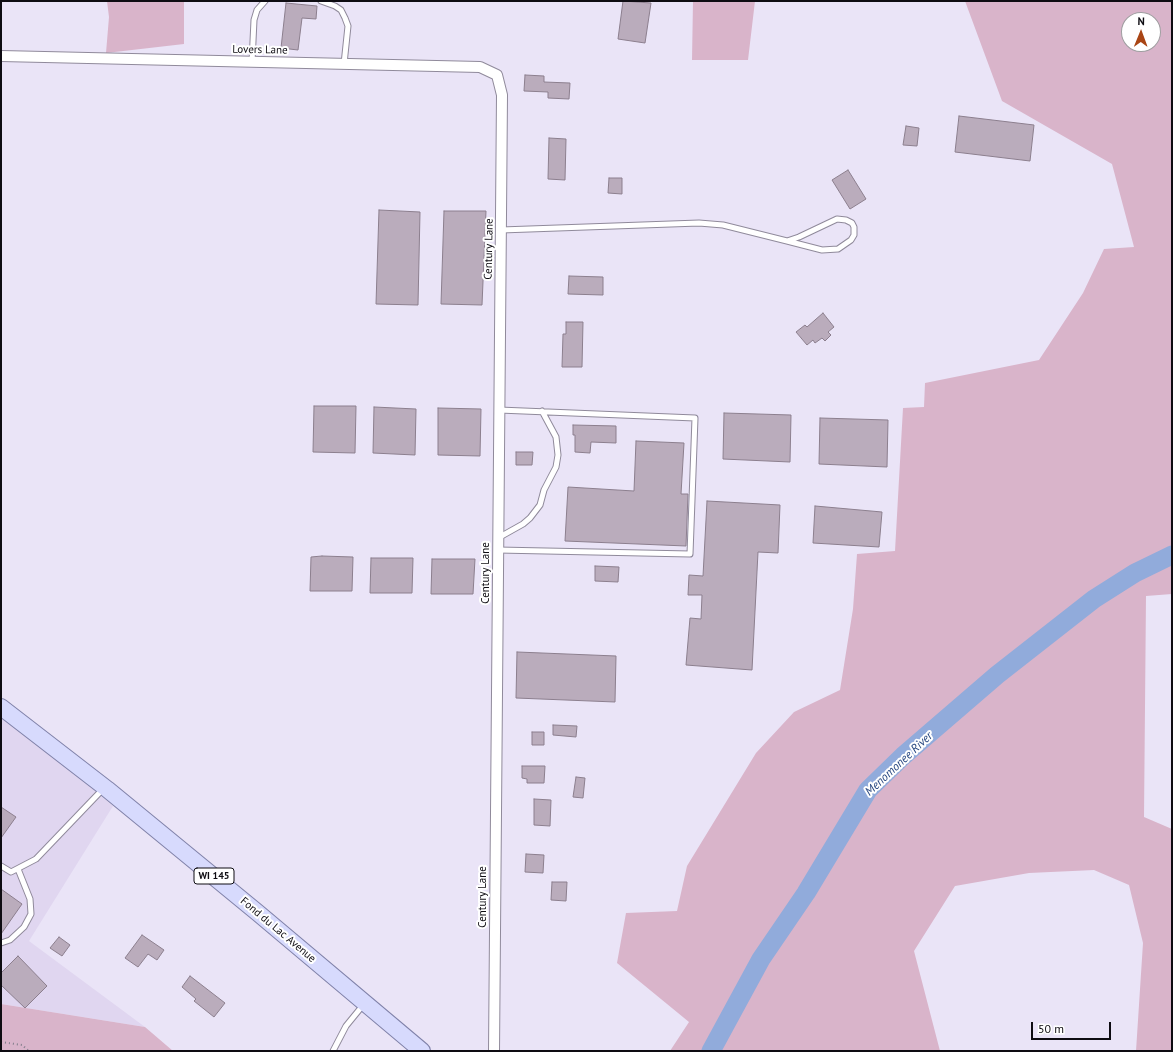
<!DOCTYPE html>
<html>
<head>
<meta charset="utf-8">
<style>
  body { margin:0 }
  #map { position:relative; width:1173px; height:1052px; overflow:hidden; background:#eae4f7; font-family:"PT Sans",sans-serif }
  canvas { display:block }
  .frame { position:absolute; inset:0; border:2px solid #0e0c12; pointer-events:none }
  .north { position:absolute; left:1121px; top:12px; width:40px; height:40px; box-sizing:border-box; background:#fff; border:1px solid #9f9ea0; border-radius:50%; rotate:1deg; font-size:11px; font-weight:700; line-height:16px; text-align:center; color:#0e0c12 }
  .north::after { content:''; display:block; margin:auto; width:14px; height:18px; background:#a94514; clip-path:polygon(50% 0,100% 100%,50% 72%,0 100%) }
  .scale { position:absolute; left:1031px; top:1022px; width:80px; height:18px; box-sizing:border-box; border:2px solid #0e0c12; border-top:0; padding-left:5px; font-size:12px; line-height:14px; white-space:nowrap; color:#0e0c12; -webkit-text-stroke:3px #fff; paint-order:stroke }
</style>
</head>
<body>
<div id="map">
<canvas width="1173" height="1052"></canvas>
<div class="frame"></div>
<div class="north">N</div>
<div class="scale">50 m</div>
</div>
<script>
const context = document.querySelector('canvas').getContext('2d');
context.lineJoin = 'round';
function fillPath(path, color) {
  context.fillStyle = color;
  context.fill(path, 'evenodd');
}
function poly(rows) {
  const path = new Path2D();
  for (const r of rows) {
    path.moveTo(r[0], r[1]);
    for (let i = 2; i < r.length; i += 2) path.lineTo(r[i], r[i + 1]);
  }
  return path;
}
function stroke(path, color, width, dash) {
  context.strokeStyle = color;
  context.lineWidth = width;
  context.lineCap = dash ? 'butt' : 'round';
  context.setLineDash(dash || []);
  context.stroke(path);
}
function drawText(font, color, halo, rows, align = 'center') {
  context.font = font + ' "PT Sans",sans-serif';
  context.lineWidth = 4;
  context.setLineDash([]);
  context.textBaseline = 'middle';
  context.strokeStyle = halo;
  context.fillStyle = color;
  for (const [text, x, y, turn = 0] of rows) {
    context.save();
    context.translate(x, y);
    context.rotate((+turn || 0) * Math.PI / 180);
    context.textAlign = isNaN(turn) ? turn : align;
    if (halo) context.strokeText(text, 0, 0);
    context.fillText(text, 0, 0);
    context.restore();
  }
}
fillPath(poly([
  [1,715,35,740,113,806,29,941,145,1027,1,1004]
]), '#e0d6f0');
fillPath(poly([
  [107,1,184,1,184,44,106,53,109,17],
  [693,1,755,1,748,60,692,60],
  [965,1,1172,1,1172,594,1146,596,1144,817,1172,829,1172,1051,1136,1051,1143,943,1129,885,1094,870,1029,873,955,886,914,951,940,1051,670,1051,689,1022,617,963,626,913,677,911,687,866,756,753,794,712,840,690,853,609,857,554,895,551,903,408,924,407,925,383,1039,360,1083,293,1104,249,1134,247,1112,164,1002,101],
  [1129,20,1153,20,1153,44,1129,44],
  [1,1004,145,1027,173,1051,1,1051]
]), '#d9b4ca');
stroke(poly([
  [711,1051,761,959,806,893,868,790,903,756,997,675,1094,599,1135,573,1172,555]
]), '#91abdb', 19);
const building = poly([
  [623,1,651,3,645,43,618,39,623,1],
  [286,3,317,6,316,19,302,18,298,50,281,48,286,3],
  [525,75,544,76,544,82,570,83,569,99,548,98,548,92,524,91,525,75],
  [959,116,1034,125,1030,161,955,152,959,116],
  [906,126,919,128,917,146,903,145,906,126],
  [549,138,566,139,565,180,548,179,549,138],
  [848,170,866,199,850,209,832,180,848,170],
  [609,178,622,178,622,194,608,193,609,178],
  [379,210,420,212,418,305,376,304,379,210],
  [444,211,486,211,482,305,441,304,444,211],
  [569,276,603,277,603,295,568,294,569,276],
  [823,313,834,327,828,332,831,335,825,341,822,338,815,343,813,340,807,345,796,332,805,325,807,327,823,313],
  [566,322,583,322,582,367,562,367,563,334,566,334,566,322],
  [314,406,356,406,355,453,313,452,314,406],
  [374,407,416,409,415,455,373,453,374,407],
  [438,408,481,409,480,456,438,455,438,408],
  [724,413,791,415,790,462,723,459,724,413],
  [820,418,888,420,887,467,819,464,820,418],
  [573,425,616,426,616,443,591,442,590,453,575,452,575,435,573,435,573,425],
  [636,441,684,443,681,494,688,494,686,546,565,541,568,487,634,491,636,441],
  [516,452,533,452,532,465,516,465,516,452],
  [707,501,780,505,778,553,758,552,752,670,686,665,690,618,701,619,702,595,688,595,689,575,703,576,707,501],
  [815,506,882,512,879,547,813,543,815,506],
  [322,556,353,557,352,591,310,591,311,557,322,556],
  [371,558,413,558,412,593,370,593,371,558],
  [432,559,475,559,473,594,431,594,432,559],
  [595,566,619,567,618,582,595,581,595,566],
  [517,652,616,656,615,702,516,698,517,652],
  [553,725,577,726,576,737,553,735,553,725],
  [532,732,544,732,544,745,532,745,532,732],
  [522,766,545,766,544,783,527,783,527,779,522,778,522,766],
  [576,777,585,778,583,798,573,797,576,777],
  [534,799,551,800,550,826,534,825,534,799],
  [1,807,16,817,1,838,1,807],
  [526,854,544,855,543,873,525,872,526,854],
  [552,882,567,882,566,901,551,900,552,882],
  [1,889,22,904,1,934,1,889],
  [142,935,164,950,157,960,148,954,138,967,125,958,142,935],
  [59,937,70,945,62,956,50,948,59,937],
  [18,956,47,986,25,1008,1,985,1,973,18,956],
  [190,976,225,1003,214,1017,194,1001,196,999,182,987,190,976]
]);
fillPath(building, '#baacbc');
stroke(building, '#8c7f8e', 1);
const service = poly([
  [321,1,335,6,341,10,345,18,348,26,344,64],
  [252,62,254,20,257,10,265,1],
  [501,230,699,223,723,225,787,241,799,237,837,219,846,220,852,223,854,227,854,235,851,240,838,249,822,250,787,241],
  [498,538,523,524,530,518,540,505,544,490,556,467,558,455,556,437,542,411],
  [498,550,690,554,695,418,499,410],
  [1,866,11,872,36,859,103,789],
  [1,943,10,940,24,927,31,914,30,899,18,869],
  [333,1051,346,1026,364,1004]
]);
const minor = poly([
  [1,56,480,67,497,75,502,95,494,1051]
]);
const primary = poly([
  [1,707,107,789,258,913,422,1051]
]);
stroke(service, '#908a9b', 7);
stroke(minor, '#908a9b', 12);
stroke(primary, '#8082a9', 18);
stroke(poly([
  [1,1042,22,1045,29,1051]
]), '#827e8b', 2, [1, 3]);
stroke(service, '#fff', 5);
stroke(minor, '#fff', 10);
stroke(primary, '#d7dafd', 16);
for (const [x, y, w] of [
  [214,876,40]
]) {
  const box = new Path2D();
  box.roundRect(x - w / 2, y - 8, w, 16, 3);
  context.fillStyle = '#fff';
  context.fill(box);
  stroke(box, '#0e0c12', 1);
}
drawText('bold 10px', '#0e0c12', null, [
  ["WI 145",214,876]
]);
drawText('11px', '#0e0c12', '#fff', [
  ["Lovers Lane",260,50,1],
  ["Century Lane",489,249,-89],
  ["Century Lane",486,573,-90],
  ["Century Lane",483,897,-90],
  ["Fond du Lac Avenue",278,930,40]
]);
drawText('italic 12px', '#26457f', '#fff', [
  ["Menomonee River",899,764,-43]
]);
</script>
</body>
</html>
